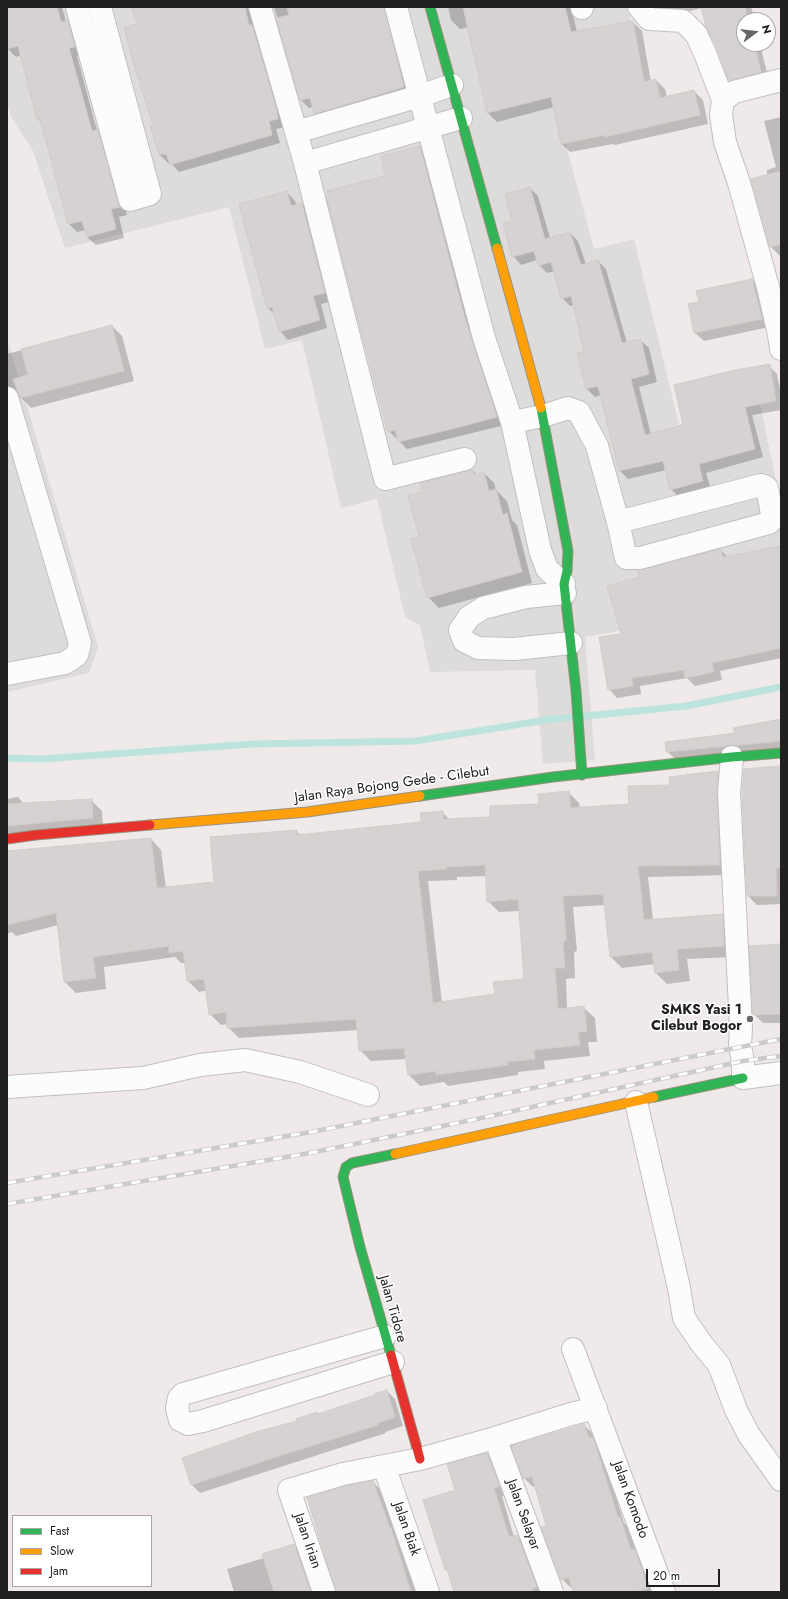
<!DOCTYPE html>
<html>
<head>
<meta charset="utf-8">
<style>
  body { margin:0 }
  #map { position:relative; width:788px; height:1599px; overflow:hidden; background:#efeae9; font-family:Jost,sans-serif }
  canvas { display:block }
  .frame { position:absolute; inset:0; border:8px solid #202020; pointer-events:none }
  .legend { position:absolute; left:12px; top:1515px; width:140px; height:72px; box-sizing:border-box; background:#fff; border:1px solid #a6a6a6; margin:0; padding:5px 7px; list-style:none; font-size:12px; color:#202020 }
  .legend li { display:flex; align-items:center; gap:8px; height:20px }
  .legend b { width:20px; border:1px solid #a6a6a6 }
  .north { position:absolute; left:736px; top:12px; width:40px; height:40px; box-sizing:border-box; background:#fff; border:1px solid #a6a6a6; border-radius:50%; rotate:75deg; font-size:11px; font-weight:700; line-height:16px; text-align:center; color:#202020 }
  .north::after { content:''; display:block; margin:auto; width:14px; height:18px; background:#686766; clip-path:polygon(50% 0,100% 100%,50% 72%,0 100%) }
  .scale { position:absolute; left:646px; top:1569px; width:74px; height:18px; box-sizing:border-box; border:2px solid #202020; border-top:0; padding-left:5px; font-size:12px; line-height:14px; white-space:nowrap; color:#202020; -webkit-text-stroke:3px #fff; paint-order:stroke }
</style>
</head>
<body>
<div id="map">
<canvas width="788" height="1599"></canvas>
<div class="frame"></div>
<ul class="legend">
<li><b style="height:5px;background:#30b455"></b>Fast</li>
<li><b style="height:5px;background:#ff9f0a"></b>Slow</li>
<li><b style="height:5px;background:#e5322d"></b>Jam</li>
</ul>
<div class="north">N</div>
<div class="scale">20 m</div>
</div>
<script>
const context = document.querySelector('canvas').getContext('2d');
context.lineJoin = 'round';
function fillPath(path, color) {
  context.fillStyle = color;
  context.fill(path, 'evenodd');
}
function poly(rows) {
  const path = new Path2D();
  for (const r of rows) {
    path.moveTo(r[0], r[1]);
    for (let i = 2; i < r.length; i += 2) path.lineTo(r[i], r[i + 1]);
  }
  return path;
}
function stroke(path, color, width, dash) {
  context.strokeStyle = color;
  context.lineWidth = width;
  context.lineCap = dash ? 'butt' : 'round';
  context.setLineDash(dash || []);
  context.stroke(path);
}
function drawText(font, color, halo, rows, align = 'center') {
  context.font = font + ' Jost,sans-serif';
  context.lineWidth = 3;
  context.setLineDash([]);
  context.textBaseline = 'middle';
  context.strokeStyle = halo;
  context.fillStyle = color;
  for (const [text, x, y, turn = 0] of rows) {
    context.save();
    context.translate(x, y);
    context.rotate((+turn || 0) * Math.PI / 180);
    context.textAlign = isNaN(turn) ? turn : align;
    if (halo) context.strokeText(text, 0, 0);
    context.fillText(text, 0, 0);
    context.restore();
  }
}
fillPath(poly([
  [7,7,629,7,631,23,538,41,594,249,634,239,679,425,760,404,781,504,781,601,585,637,595,760,543,764,535,670,430,672,420,625,405,617,377,499,341,508,302,340,265,349,229,207,65,248,33,151,11,117,7,103],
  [7,338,98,647,89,673,7,692]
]), '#dedbdb');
fillPath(poly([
  [7,7,62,7,66,21,76,29,83,55,77,56,97,131,106,139,127,215,119,217,124,238,96,245,87,237,86,230,77,232,69,224,43,124,38,119,21,55,16,57,8,49],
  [132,7,259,7,285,127,276,129,280,143,179,172,170,162,168,163,159,154,138,25],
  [163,153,171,153,163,155],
  [274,7,396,7,412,95,323,121,315,113,313,107,309,108,301,100],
  [448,7,571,7,577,32,633,22,642,31,651,82,656,80,665,89,667,97,694,91,703,100,708,124,615,145,613,144,570,152,562,144,554,107,497,122,488,113,469,27,460,29,451,20],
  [657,7,751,7,755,20,744,20,744,44,760,44,769,81,739,89,730,80,702,8,670,16,665,15],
  [781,117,781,256,780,256,771,247,767,170,776,167,764,121],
  [420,147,428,155,505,425,407,449,389,431],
  [530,188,538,196,550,238,570,233,578,241,586,264,598,261,606,269,627,343,640,340,649,348,657,382,639,387,651,435,685,426,769,366,777,374,781,394,781,410,752,415,763,457,706,473,711,489,680,498,671,489,666,470,628,479,619,470,602,395,595,397,587,389,585,353,574,305,570,306,562,298,555,271,547,273,539,265,537,260,521,265,513,256,514,222],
  [287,192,295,201,297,206,302,204,310,213,333,301,321,304,327,328,288,340,280,331,276,316,268,308],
  [752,280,760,288,769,327,704,341,695,333,689,305,700,302],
  [112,326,122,336,134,381,31,408,20,396,14,396,7,402,7,354],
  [472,470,477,474,484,473,494,483,496,490,507,501,512,520,517,525,532,583,439,608,428,597,420,538,423,492],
  [781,547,781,658,720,671,722,680,695,686,687,678,640,686,641,694,617,698,609,689,622,634,640,578,721,550,727,557],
  [781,720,781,750,676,760,667,751],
  [781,767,781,904,757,905,748,896],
  [718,772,729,783,731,875,648,877,653,920,722,915,733,926,735,957,687,959,690,981,667,984,656,973,655,964,622,968,611,957,605,905,573,907,577,951,574,952,575,978,566,979,567,1009,584,1008,595,1018,597,1042,588,1042,590,1056,544,1061,545,1069,518,1072,518,1075,448,1086,444,1082,420,1086,409,1075,407,1059,371,1061,360,1050,358,1030,239,1038,228,1027,228,1024,221,1025,210,1014,207,990,199,992,188,981,186,963,181,963,175,957,104,967,106,989,76,993,65,982,58,925,16,936,12,932,7,934,7,852,151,839,161,850,166,888,215,883,296,831,302,836,422,823,442,812,450,820,491,818,540,805,568,792,579,803,580,809,630,805,671,786],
  [487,876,488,901,499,912,520,911,525,980,496,995,442,1003,428,881,457,880,457,877],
  [18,797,24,804,91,800,102,811,103,828,7,844,7,799],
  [777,944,781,944,781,1019,780,1019,780,1023,763,1023,754,1014],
  [387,1391,395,1399,403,1426,385,1432,386,1433,200,1493,192,1485,318,1415,376,1396],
  [584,1425,592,1433,595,1440,601,1447,624,1523,628,1527,637,1553,643,1559,655,1592,574,1592,573,1587,570,1587,562,1579,535,1486,533,1487,524,1478],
  [487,1454,495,1463,507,1495,502,1496,514,1537,517,1536,525,1544,543,1592,455,1592,448,1572,446,1569,456,1491],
  [373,1482,381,1490,399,1537,416,1592,337,1592],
  [294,1545,302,1553,316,1592,234,1592,227,1569,264,1558]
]), '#0003');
stroke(poly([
  [7,758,42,759,253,744,416,741,546,720,686,706,781,687]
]), '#bce3dc', 7);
const building = poly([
  [7,7,57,7,61,22,68,20,75,47,69,48,92,131,98,130,120,207,111,209,116,229,87,237,82,221,68,224,40,119,37,120,18,46,7,49,7,7],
  [131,7,245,7,249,25,252,25,276,107,278,119,269,121,272,135,170,165,166,153,159,155,150,126,153,125,133,62,124,27,137,24,131,7],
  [287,7,384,7,404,87,314,114,310,98,300,100,276,18,289,15,287,7],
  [463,7,565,7,571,32,633,21,644,82,656,79,660,98,694,90,700,115,605,137,605,135,561,144,551,97,487,113,463,7],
  [701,7,745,7,748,20,744,20,744,44,754,44,761,72,729,81,716,46,706,27,701,7],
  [420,146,465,318,497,417,452,429,398,442,395,430,388,432,326,197,329,196,327,191,385,176,381,156,420,146],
  [781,171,781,244,770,247,751,179,781,171],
  [530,187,545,239,570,232,581,265,598,260,622,343,641,339,649,374,631,379,645,435,683,425,674,385,735,370,770,364,776,401,745,407,755,449,699,464,703,481,670,490,663,461,619,471,598,386,586,389,577,353,584,352,571,296,561,299,551,262,538,266,534,251,512,257,503,223,512,221,505,194,530,187],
  [287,191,291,206,302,203,325,293,313,296,320,320,279,332,272,307,267,309,239,204,287,191],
  [752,279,762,319,694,333,688,304,699,302,696,291,752,279],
  [112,325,124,371,20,398,13,379,28,375,21,349,112,325],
  [472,469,474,474,484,472,489,491,496,489,503,515,507,513,522,572,427,598,411,539,419,537,408,495,422,492,420,483,472,469],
  [781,546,781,648,712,663,714,672,685,678,684,670,632,678,633,686,608,690,599,637,621,634,607,586,639,577,637,570,721,549,723,557,781,546],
  [781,719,781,741,666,752,665,742,735,733,733,728,781,719],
  [781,766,781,868,776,868,777,896,747,896,742,793,744,769,781,766],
  [718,771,717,794,720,865,638,866,644,920,723,914,724,946,677,949,679,970,655,973,652,952,610,957,603,894,563,896,566,941,563,941,565,968,555,968,558,1009,584,1006,587,1031,578,1032,580,1045,534,1050,535,1059,507,1062,508,1065,436,1075,436,1071,408,1075,404,1048,359,1051,356,1019,227,1028,226,1012,209,1015,204,979,187,981,183,951,169,953,169,946,93,957,96,978,64,982,56,913,7,925,7,851,151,838,157,888,214,882,210,837,297,830,297,835,421,822,420,813,443,811,443,819,490,817,490,806,539,804,538,794,569,791,571,808,629,804,628,786,670,785,669,777,718,771],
  [485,865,487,902,518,899,524,979,493,982,495,994,433,1003,418,871,447,869,446,867,485,865],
  [92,799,93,818,7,826,7,804,92,799],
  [781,944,781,1014,753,1015,749,946,781,944],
  [387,1390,395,1417,378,1423,378,1425,279,1456,191,1485,182,1458,259,1431,297,1421,296,1419,317,1412,318,1414,375,1395,374,1394,387,1390],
  [584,1424,589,1438,593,1437,618,1518,620,1517,631,1550,635,1549,648,1588,635,1592,573,1592,569,1577,561,1580,541,1527,546,1526,532,1476,523,1479,511,1446,584,1424],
  [487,1453,500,1486,494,1488,509,1537,517,1535,537,1587,532,1589,533,1592,454,1592,447,1569,445,1570,423,1500,455,1490,447,1464,487,1453],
  [373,1481,390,1528,391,1528,411,1592,336,1592,307,1498,346,1486,373,1481],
  [294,1544,311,1592,274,1592,262,1554,294,1544]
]);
fillPath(building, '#d7d2d2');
stroke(building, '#d2cbca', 1);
const street = poly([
  [77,7,130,200,150,194,100,7],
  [260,7,305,163,385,479,465,459],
  [396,7,484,338,512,422,540,550,547,569,564,584],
  [582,7,582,8],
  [639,7,649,19,683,21,696,34,704,51,723,100],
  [781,80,734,92,723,100,721,115,725,142,739,183,768,287,779,335,781,349],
  [296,132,420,96,452,85],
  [305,163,461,118],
  [7,398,80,643,77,655,65,663,7,674],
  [512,422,543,416,568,408,579,412,597,446,618,522,626,558,640,558,769,523,773,519,767,488,764,486,761,485,618,522],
  [565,593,526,597,483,608,469,617,460,630,464,641,478,648,514,649,571,643],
  [732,757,729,793,741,1027,740,1046,743,1061,743,1078,781,1073],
  [7,1087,143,1078,200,1065,245,1060,300,1072,368,1095],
  [636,1102,679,1288,684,1318,701,1343,719,1365,736,1410,749,1435,781,1480],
  [385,1336,183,1394,179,1398,177,1408,180,1420,188,1424,203,1421,393,1362],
  [573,1349,664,1592],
  [495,1438,552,1592],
  [384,1466,428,1592],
  [324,1592,289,1490,343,1474,420,1459,495,1438,571,1414,596,1408]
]);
const fast = poly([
  [430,7,497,248],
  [541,408,568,551,567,571,564,584,576,691,582,775],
  [420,796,553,777,732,757,781,753],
  [654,1097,743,1078],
  [391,1355,360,1247,343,1177,346,1167,352,1163,395,1154]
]);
const slow = poly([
  [497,248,541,408],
  [150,825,307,812,420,796],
  [395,1154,654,1097]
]);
const jam = poly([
  [7,839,36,835,150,825],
  [391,1355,420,1459]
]);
stroke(street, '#c2c0bf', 24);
stroke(fast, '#9a9180', 11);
stroke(slow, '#9a9180', 11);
stroke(jam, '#9a9180', 11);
stroke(street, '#fdfcfc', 22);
stroke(fast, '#30b455', 9);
stroke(slow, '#ff9f0a', 9);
stroke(jam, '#e5322d', 9);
const rail = poly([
  [7,1183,311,1132,781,1039],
  [7,1204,310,1153,472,1120,743,1061,781,1056]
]);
stroke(rail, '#cbcbca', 4.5);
stroke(rail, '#fff', 3, [9]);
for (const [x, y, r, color] of [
  [750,1019,4,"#686766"]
]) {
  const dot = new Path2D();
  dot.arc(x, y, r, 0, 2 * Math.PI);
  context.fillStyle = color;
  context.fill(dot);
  stroke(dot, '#fff', 1.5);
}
drawText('14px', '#202020', '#fff', [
  ["Jalan Raya Bojong Gede - Cilebut",392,785,-8],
  ["Jalan Tidore",392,1309,74],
  ["Jalan Komodo",630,1500,70],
  ["Jalan Selayar",523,1515,70],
  ["Jalan Biak",406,1529,71],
  ["Jalan Irian",307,1541,71]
]);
drawText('bold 14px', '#202020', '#fff', [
  ["SMKS Yasi 1",742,1011],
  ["Cilebut Bogor",742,1027]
], 'right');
</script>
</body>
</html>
